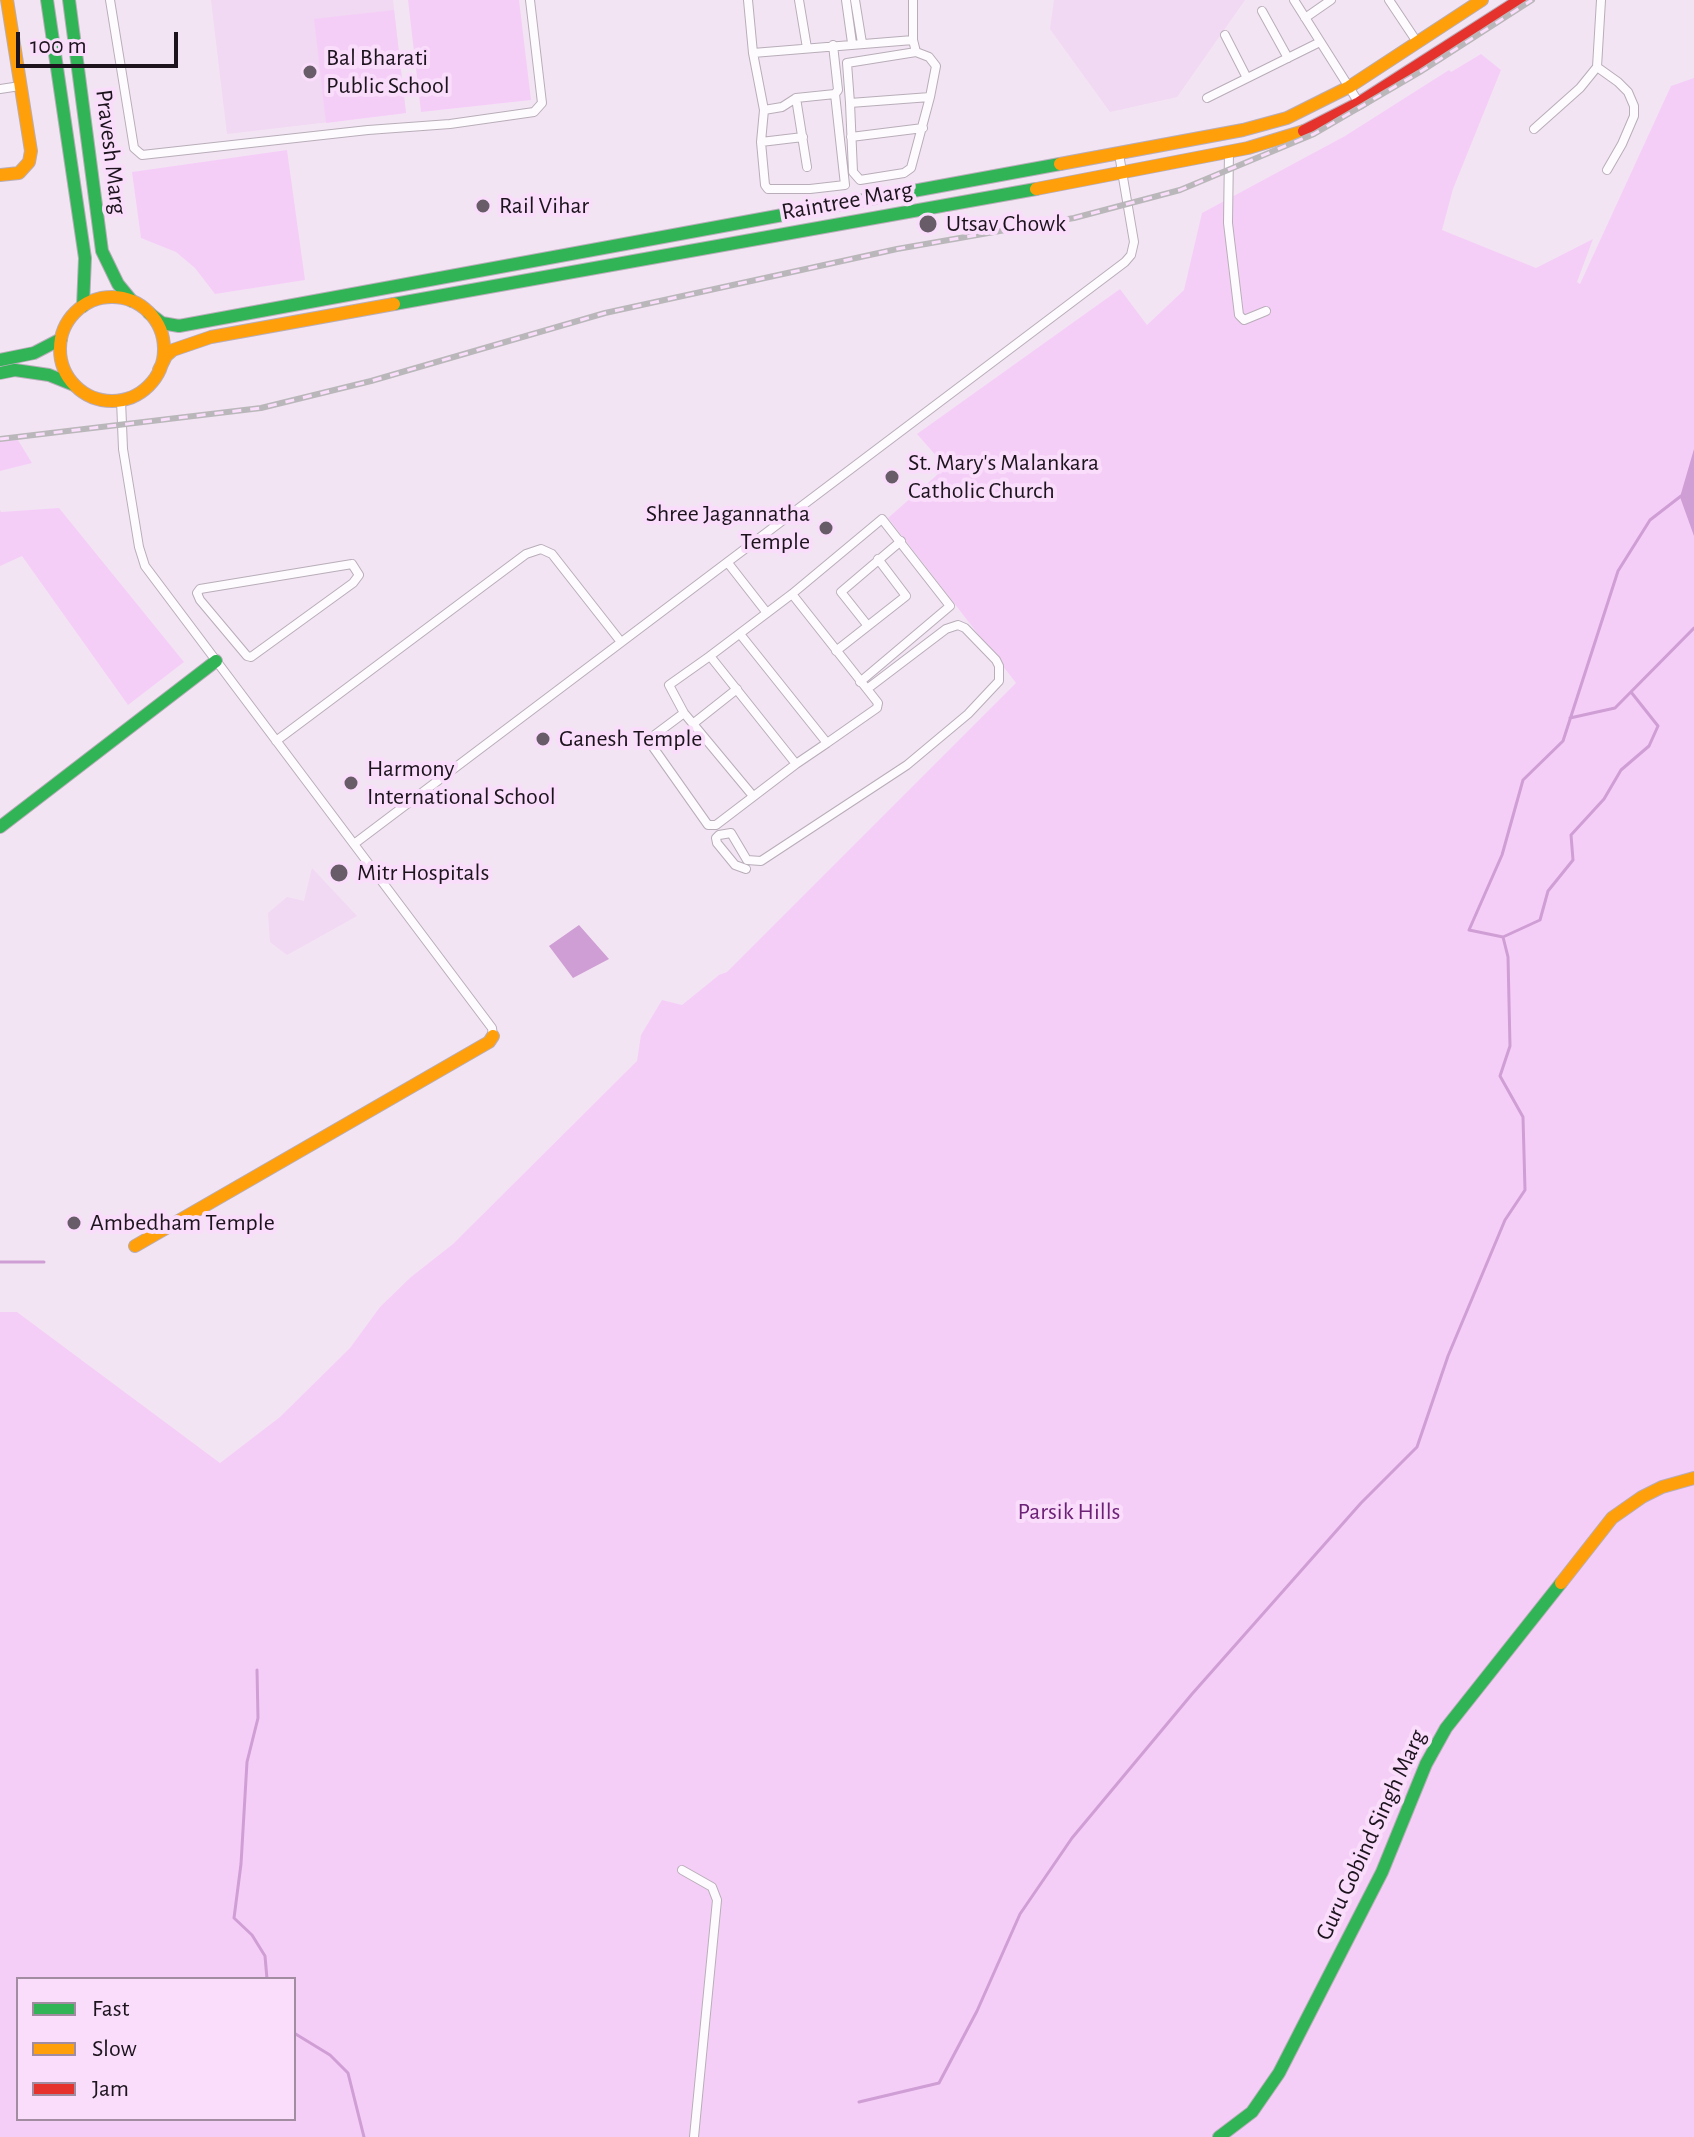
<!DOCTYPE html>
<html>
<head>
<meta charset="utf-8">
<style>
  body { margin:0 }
  #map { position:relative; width:1694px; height:2137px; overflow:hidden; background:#f3e4f4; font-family:"Alegreya Sans",sans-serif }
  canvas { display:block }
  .legend { position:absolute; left:16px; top:1977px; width:280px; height:144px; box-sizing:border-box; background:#f9ddfb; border:2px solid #a18ca2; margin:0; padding:10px 14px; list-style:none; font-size:24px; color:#1c131d }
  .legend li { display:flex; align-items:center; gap:16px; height:40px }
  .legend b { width:40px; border:2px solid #a18ca2 }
  .scale { position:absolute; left:16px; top:32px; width:162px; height:36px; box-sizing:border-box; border:4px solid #1c131d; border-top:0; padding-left:10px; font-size:24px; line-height:28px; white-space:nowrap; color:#1c131d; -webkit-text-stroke:6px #f9ddfb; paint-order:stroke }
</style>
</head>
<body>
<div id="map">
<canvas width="1694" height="2137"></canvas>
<ul class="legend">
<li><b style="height:10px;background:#30b455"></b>Fast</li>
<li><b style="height:10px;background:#ff9f0a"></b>Slow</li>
<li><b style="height:10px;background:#e5322d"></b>Jam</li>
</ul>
<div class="scale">100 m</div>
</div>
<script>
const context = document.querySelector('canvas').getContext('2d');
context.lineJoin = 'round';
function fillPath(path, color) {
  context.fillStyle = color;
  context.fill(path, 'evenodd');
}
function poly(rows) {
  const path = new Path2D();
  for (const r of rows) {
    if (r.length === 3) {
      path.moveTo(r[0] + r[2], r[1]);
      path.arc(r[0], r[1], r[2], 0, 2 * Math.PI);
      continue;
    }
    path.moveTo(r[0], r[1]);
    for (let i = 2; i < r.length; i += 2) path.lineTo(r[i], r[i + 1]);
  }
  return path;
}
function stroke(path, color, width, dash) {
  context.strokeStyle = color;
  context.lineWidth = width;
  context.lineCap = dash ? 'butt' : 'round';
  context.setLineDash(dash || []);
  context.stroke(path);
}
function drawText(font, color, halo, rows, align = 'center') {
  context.font = font + ' "Alegreya Sans",sans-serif';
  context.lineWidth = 8;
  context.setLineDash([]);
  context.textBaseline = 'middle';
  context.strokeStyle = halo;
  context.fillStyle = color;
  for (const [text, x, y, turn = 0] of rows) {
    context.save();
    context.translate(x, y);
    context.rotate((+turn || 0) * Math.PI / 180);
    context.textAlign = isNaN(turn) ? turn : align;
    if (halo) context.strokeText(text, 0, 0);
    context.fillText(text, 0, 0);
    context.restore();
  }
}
fillPath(poly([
  [211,0,393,0,406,113,227,134],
  [1054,0,1245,0,1177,97,1110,112,1050,29],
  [312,868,357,916,287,955,270,942,268,913,287,897,304,901]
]), '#f1d8f3');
fillPath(poly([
  [408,0,519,0,531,100,421,112],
  [394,10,406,113,326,123,314,19],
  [1481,54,1501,70,1453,189,1442,230,1536,268,1593,239,1577,282,1580,284,1671,86,1694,78,1694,2137,0,2137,0,1312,17,1312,220,1463,280,1417,350,1348,380,1307,411,1277,453,1244,637,1061,641,1035,662,1000,682,1005,719,975,727,972,1016,683,888,518,946,467,917,434,1120,289,1147,325,1184,290,1202,213,1345,136,1449,70,1451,72],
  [18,1979,294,1979,294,2119,18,2119],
  [287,150,305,280,215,294,195,268,176,252,141,238,132,172],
  [18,440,32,463,0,471,0,441],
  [59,508,184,662,128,705,22,556,0,566,0,510,1,512]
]), '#f5cef8');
fillPath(poly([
  [1694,449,1694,536,1680,497],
  [579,925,609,959,573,978,549,946]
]), '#cf9ed4');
stroke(poly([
  [1570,718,1615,708,1694,628],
  [1503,937,1540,920,1548,891,1573,860,1571,835,1604,799,1621,770,1649,746,1658,726,1631,692],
  [0,1262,44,1262],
  [257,1670,258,1718,247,1762,241,1864,234,1918,252,1935,265,1956,267,1979],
  [294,2033,330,2055,348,2073,364,2137],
  [859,2102,939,2083,977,2011,1020,1914,1072,1838,1192,1694,1361,1503,1417,1447,1448,1356,1505,1220,1525,1190,1523,1117,1500,1076,1510,1046,1508,957,1503,937,1469,930,1502,855,1523,780,1563,741,1618,571,1650,520,1681,496]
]), '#cf9ed4', 3);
const street = poly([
  [110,0,134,148,142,155,368,130,450,124,534,112,542,103,530,0],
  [748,0,753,53,764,110,761,142,765,185,768,189,810,189,845,185,835,94,838,90,833,45],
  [799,0,807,48],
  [846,0,852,43],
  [855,0,862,43],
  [1294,0,1359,103],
  [1389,0,1417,42],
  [1262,11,1288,58],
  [1305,18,1331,0],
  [1225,35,1247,78],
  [913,40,916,52,929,57,936,66,930,97,850,103,847,63,916,52],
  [753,53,913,40,913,0],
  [1597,67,1618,82,1628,92,1634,106,1634,116,1622,144,1607,170],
  [0,89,20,86],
  [796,98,807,167],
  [1207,98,1320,42],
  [850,103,853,172,860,180,904,173,911,168,930,97],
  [764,110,782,107,796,98,835,94],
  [1534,129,1580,88,1597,67,1601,0],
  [851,137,923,128],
  [761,142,803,137],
  [1229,152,1228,223,1239,315,1244,320,1266,311],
  [121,400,123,449,139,547,145,566,492,1028,493,1036],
  [728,563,767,613],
  [352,564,359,575,353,583,251,657,247,656,200,600,197,593,200,589,352,564],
  [868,626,841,592,901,541],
  [740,634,827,743,796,764,710,656,792,594,882,519,950,606,860,682],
  [836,651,906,596,878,559],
  [710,656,669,685,684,713,753,796],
  [684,713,648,740,708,825,716,825,796,764],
  [694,723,737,689],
  [276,741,526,554,541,549,552,554,621,642],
  [827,743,877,708,878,703,867,689],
  [354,844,1125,262,1131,255,1134,242,1119,154],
  [746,869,735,865,717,843,716,838,719,835,731,833,747,860,761,861,907,765,968,714,999,681,999,666,996,660,965,628,958,625,946,629,867,689,792,594],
  [682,1870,712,1887,717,1900,694,2137]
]);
const fast = poly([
  [47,0,85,258,83,306],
  [69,0,102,251,118,284,132,301],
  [394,304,1036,189],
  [149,313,162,323,179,326,1060,164],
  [0,360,34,353,61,339],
  [0,373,15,370,49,375,74,385],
  [0,827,216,661],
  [1219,2137,1252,2112,1279,2073,1382,1872,1426,1764,1446,1728,1561,1583]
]);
const slow = poly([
  [1060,164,1243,130,1287,118,1349,87,1482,0],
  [0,175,19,173,29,162,31,151,7,0],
  [1036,189,1248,148,1304,131],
  [112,349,52],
  [159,370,166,356,173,350,211,337,394,304],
  [135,1246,489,1042,493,1036],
  [1561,1583,1612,1518,1642,1497,1662,1487,1694,1478]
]);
const jam = poly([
  [1304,131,1359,103,1520,0]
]);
stroke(street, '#b8adb9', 10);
stroke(fast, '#b8adb9', 14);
stroke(slow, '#b8adb9', 14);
stroke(jam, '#b8adb9', 14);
stroke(street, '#fdfbfd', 8);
stroke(fast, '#30b455', 12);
stroke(slow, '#ff9f0a', 12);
stroke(jam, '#e5322d', 12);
const rail = poly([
  [0,439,261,408,371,381,605,313,897,249,1074,218,1180,190,1314,134,1420,72,1532,0]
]);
stroke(rail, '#bab7ba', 6);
stroke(rail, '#f9ddfb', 3, [9]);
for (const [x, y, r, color] of [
  [310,72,8,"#675c68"],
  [483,206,8,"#675c68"],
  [928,224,10,"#675c68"],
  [892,477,8,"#675c68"],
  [826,528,8,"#675c68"],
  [543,739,8,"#675c68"],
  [351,783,8,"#675c68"],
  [339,873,10,"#675c68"],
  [74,1223,8,"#675c68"]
]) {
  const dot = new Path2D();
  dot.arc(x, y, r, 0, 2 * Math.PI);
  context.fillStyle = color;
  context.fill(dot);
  stroke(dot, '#f9ddfb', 3);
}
drawText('24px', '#1c131d', '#f9ddfb', [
  ["Bal Bharati",326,58],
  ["Public School",326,86],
  ["Rail Vihar",499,206],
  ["Utsav Chowk",946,224],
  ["St. Mary's Malankara",908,463],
  ["Catholic Church",908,491],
  ["Shree Jagannatha",810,514,"right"],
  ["Temple",810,542,"right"],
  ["Ganesh Temple",559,739],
  ["Harmony",367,769],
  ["International School",367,797],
  ["Mitr Hospitals",357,873],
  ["Ambedham Temple",90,1223]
], 'left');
drawText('24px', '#1c131d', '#f9ddfb', [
  ["Pravesh Marg",111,152,83],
  ["Raintree Marg",847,201,-10],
  ["Guru Gobind Singh Marg",1371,1835,-65]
]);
drawText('24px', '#6c2176', '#f9ddfb', [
  ["Parsik Hills",1069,1512]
]);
</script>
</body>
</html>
